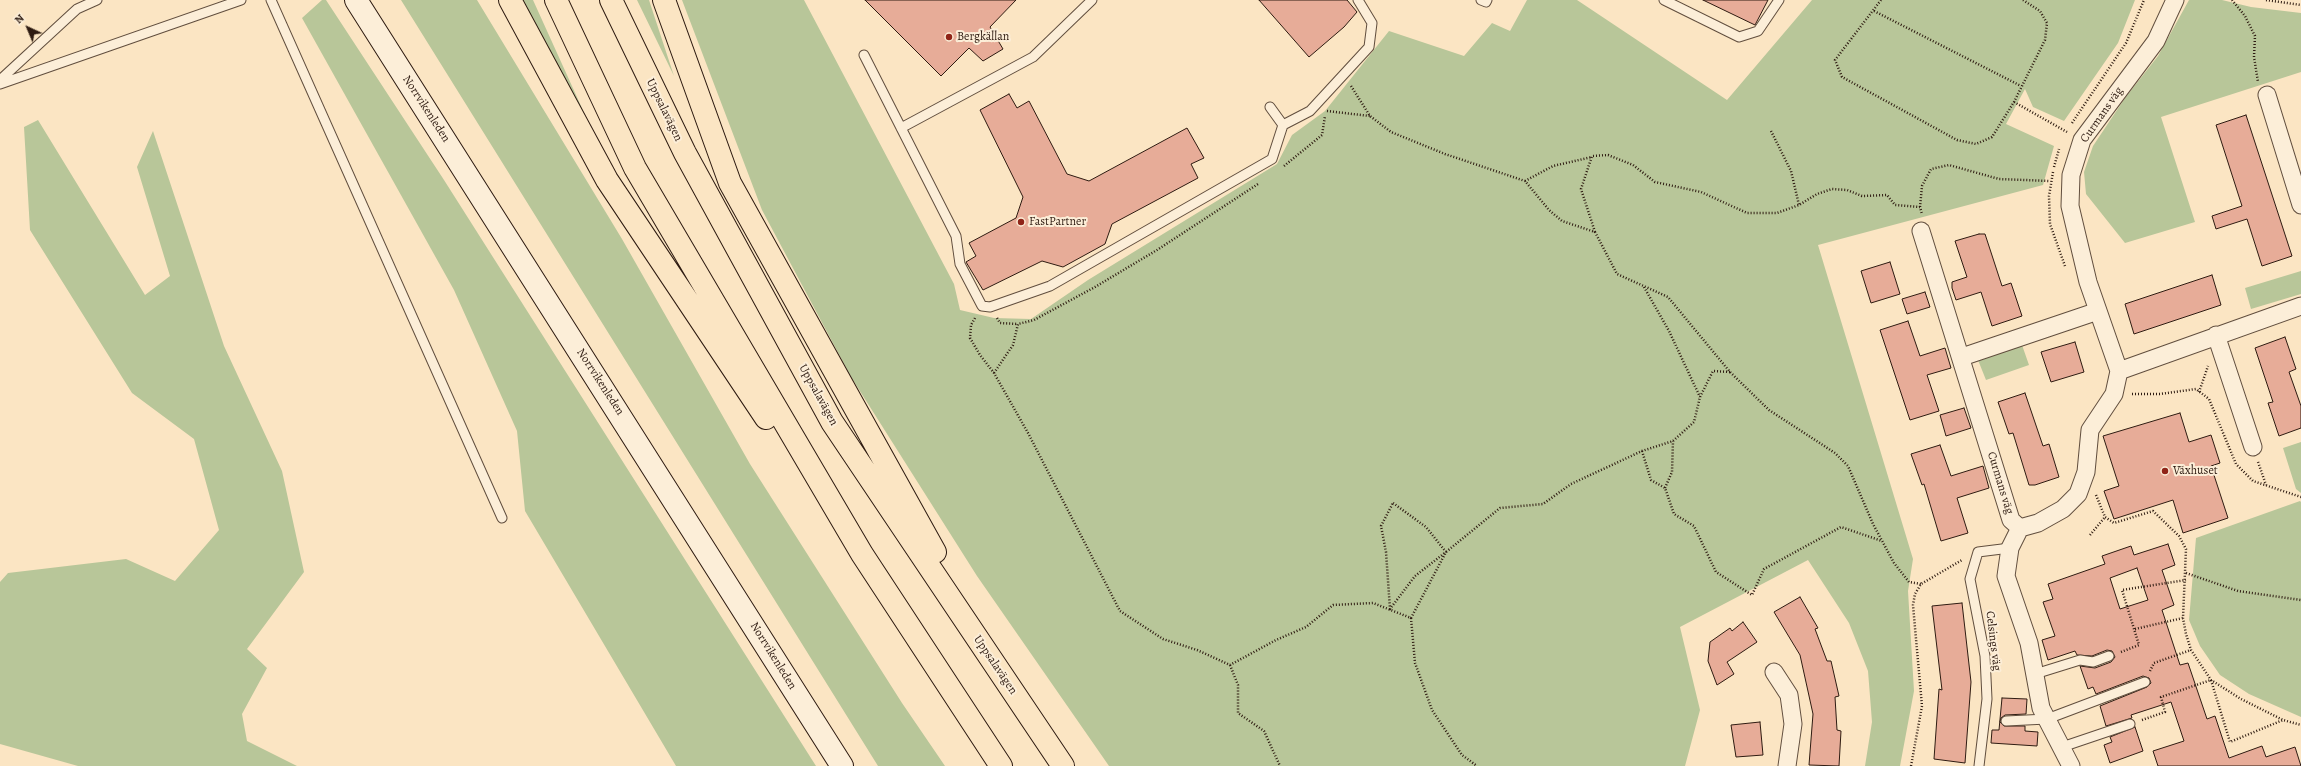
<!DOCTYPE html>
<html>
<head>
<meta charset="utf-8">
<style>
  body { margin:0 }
  #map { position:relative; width:2301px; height:766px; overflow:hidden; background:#fbe5c3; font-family:Alegreya,serif }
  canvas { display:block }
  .north { position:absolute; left:8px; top:8px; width:40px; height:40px; -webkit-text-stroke:3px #fceed8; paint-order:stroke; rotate:316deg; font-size:11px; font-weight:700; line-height:16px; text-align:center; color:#2e1b11 }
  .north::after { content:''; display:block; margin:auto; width:14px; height:18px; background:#2e1b11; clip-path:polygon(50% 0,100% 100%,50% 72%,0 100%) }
</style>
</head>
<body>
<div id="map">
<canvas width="2301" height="766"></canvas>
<div class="north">N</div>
</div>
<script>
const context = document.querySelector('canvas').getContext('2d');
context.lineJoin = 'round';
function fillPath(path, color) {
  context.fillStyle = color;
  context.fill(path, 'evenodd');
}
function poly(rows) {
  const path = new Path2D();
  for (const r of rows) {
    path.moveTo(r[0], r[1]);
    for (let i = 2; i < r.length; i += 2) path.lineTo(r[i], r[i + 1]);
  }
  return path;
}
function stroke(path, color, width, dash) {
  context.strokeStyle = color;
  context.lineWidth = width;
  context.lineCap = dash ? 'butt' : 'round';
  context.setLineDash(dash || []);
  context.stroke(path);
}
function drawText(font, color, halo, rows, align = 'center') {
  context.font = font + ' Alegreya,serif';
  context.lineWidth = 4;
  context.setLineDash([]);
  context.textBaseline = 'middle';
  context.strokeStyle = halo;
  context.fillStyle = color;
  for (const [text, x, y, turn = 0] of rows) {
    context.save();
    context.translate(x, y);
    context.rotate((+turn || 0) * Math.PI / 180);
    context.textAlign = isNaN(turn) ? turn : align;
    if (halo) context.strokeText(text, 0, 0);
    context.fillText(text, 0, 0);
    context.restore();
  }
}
fillPath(poly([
  [322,0,326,0,444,180,816,766,676,766,525,511,517,431,454,290,302,18],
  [401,0,477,0,622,239,750,464,902,703,945,766,878,766],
  [522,0,533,0,586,117],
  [637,0,649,0,674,76],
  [682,0,804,0,954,284,960,310,994,318,1031,319,1088,280,1277,164,1292,135,1325,111,1389,31,1464,56,1492,23,1510,31,1527,0,1577,0,1727,100,1812,0,2135,0,2118,43,2064,121,2033,107,2025,89,2006,124,2054,146,2043,185,1818,245,1913,559,1908,591,1914,691,1900,766,1865,766,1872,722,1868,671,1849,623,1808,560,1680,627,1700,710,1685,766,1109,766,977,576,851,377,762,210],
  [2189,0,2222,0,2251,7,2301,13,2301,72,2161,117,2195,222,2125,243,2086,194,2084,172,2093,146,2125,98,2158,56],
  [38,120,145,295,170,276,137,167,153,131,224,346,282,471,304,572,247,649,267,668,242,714,247,741,297,766,78,766,0,744,0,582,8,573,126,559,175,581,219,530,194,439,132,393,30,230,24,127],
  [2301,271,2301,294,2251,309,2245,288],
  [2022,345,2029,365,1986,380,1978,360],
  [2301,442,2301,493,2296,489,2283,448],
  [2300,501,2301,502,2301,717,2249,694,2220,675,2200,646,2189,620,2196,538]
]), '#b8c699');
const building = poly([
  [865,0,1016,0,990,27,1003,49,983,61,969,48,941,76,865,0],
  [1259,0,1347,0,1357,12,1344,27,1309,57,1259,0],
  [1703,0,1768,0,1755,25,1703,0],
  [1009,94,1017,108,1029,101,1067,174,1089,181,1187,128,1204,158,1191,164,1198,178,1112,224,1105,244,1063,267,1042,261,983,290,966,262,976,256,969,243,1016,218,1023,197,980,110,1009,94],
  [2246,115,2292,256,2262,266,2247,219,2216,229,2212,216,2242,206,2216,125,2246,115],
  [1979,234,1985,234,2002,286,2011,283,2022,316,1992,326,1981,292,1956,300,1952,288,1952,282,1967,277,1955,241,1979,234],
  [1890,262,1900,294,1871,303,1861,271,1890,262],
  [2212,275,2221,305,2134,334,2125,304,2212,275],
  [1925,292,1930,307,1907,314,1902,299,1925,292],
  [1908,321,1920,356,1945,348,1951,368,1927,375,1939,411,1910,420,1880,330,1908,321],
  [2285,337,2296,369,2289,372,2301,406,2301,428,2279,436,2268,403,2273,402,2255,348,2285,337],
  [2075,342,2084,372,2051,382,2041,352,2075,342],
  [2025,393,2043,446,2049,444,2059,477,2035,485,2029,485,2013,433,2009,434,1998,402,2025,393],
  [1964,408,1971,428,1946,436,1940,415,1964,408],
  [2180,413,2189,442,2211,435,2220,463,2211,466,2228,518,2183,533,2173,500,2114,519,2104,491,2119,486,2103,436,2180,413],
  [1940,445,1951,476,1983,466,1989,488,1957,498,1968,533,1941,541,1924,484,1922,485,1911,454,1940,445],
  [2168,544,2175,565,2162,570,2174,605,2162,610,2180,665,2188,663,2207,719,2215,716,2229,758,2262,746,2266,757,2295,747,2301,766,2158,766,2153,751,2184,741,2171,702,2131,715,2132,718,2106,726,2100,706,2147,687,2151,683,2149,678,2143,676,2096,694,2093,687,2088,689,2080,666,2095,668,2111,662,2115,657,2112,651,2107,650,2092,656,2077,655,2075,651,2048,660,2042,640,2055,636,2043,602,2053,599,2048,584,2105,564,2102,556,2131,546,2134,555,2168,544],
  [2137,568,2148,600,2120,609,2110,578,2137,568],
  [1800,597,1818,628,1815,629,1827,661,1831,661,1839,696,1835,697,1837,730,1841,731,1839,766,1809,765,1813,714,1800,655,1774,612,1800,597],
  [1962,603,1971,682,1965,763,1934,759,1939,689,1942,690,1932,606,1962,603],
  [1743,622,1757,642,1727,662,1734,674,1717,685,1708,661,1710,642,1730,628,1732,631,1743,622],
  [2002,698,2027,699,2026,714,2005,715,2001,718,2000,722,2004,726,2025,726,2025,731,2038,732,2037,746,1991,743,1992,730,1999,730,2002,698],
  [1760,722,1763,755,1736,757,1731,725,1760,722],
  [2135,727,2143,751,2110,763,2104,745,2112,742,2110,737,2135,727]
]);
fillPath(building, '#e7ac98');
stroke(building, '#2e1b11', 1);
const service = poly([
  [271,0,502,518],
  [1481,0,1486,2,1487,0],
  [1664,0,1739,37,1758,31,1779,0],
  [864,55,956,236,960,264,982,306,990,307,1050,286,1272,159,1283,125],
  [0,80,77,9,97,0],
  [0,84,241,0],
  [1270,107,1283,125,1310,111,1369,47,1372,23,1358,0],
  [901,128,1033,57,1092,0],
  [2035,674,2080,660,2093,662,2109,656],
  [2006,721,2047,719,2145,682],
  [2062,747,2130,724],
  [1979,766,1987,699,1985,656,1970,579,1978,552,2010,548]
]);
const minor = poly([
  [2267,95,2301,205],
  [1921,231,2011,520,2020,528,2038,523,2063,509,2078,494,2086,472,2090,430,2114,394,2119,371,2088,282,2070,206,2071,175,2082,140,2156,41,2175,0],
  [2216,335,2253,447],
  [1962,357,2098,311],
  [2119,371,2301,306],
  [2020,528,2010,548,2006,576,2029,643,2041,708,2071,766],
  [1774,672,1789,695,1793,724,1787,766]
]);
const secondary = poly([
  [356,0,842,766]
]);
const motorway = poly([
  [510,0,607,180,766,418],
  [556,0,635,168,862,554,1001,766],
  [611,0,685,153,832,422,1063,766],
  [664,0,730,183,935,552]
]);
stroke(service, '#614e3e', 11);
stroke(minor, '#614e3e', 19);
stroke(secondary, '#2e1b11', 24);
stroke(motorway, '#2e1b11', 24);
stroke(poly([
  [1881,0,1835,60,1842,77,1957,140,1976,144,1992,137,2014,102,2045,40,2047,23,2040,11,2023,0],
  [2232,0,2245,16,2255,36,2254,57,2258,82],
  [2266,0,2301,5],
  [1874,11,2021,86],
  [1351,86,1370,116,1391,132,1445,154,1525,181,1549,210,1562,221,1595,232,1617,274,1668,297,1730,372,1769,410,1835,453,1848,466,1873,524,1894,563,1909,582,1921,584],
  [2014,102,2067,132],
  [1327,111,1370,116],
  [2072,123,2126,43,2144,0],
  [1771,131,1791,171,1799,205],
  [1284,166,1322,135,1325,116],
  [2054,167,2059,149],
  [2053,172,2049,196,2050,224,2065,266],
  [1525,181,1553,166,1592,157],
  [1920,207,1922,186,1931,169,1949,165,1999,179,2050,181],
  [1595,232,1581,189,1592,156,1608,155,1633,165,1655,182,1701,192,1747,213,1777,213,1799,205,1817,194,1832,189,1847,190,1862,196,1887,195,1895,205,1920,207,1922,214],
  [1644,287,1669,331,1700,397],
  [975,318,971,325,970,338,980,355,994,373,1028,433,1120,611,1163,639,1197,650,1230,665,1276,640,1306,627,1333,605,1373,603,1411,618,1446,552,1500,508,1543,504,1571,484,1642,451,1673,441,1694,422,1700,397,1713,371,1730,372],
  [997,318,1000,323,1018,324],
  [994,373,1013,345,1018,324,1034,320,1095,287,1157,250,1258,184],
  [2199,392,2208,366],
  [2132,394,2160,394,2196,389,2209,399,2236,464,2253,481,2301,497],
  [1642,451,1651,480,1665,488,1674,514,1694,526,1716,572,1752,595,1764,569,1841,527,1882,541],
  [2258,462,2266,485],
  [1665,488,1672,472,1673,441],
  [2096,495,2105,517,2114,523,2153,511,2179,536,2186,549,2183,618,2186,634,2191,650,2211,680,2241,699,2283,720,2301,725],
  [1393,503,1426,527,1446,552,1415,576,1390,609,1386,552,1381,526,1393,503],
  [2090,535,2105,517],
  [2186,573,2238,591,2301,600],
  [1411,618,1415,663,1432,710,1462,755,1477,766],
  [2135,629,2183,618],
  [2121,652,2139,645,2122,590,2186,580],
  [1230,665,1238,685,1238,713,1264,731,1280,766],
  [2150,671,2154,663,2191,650],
  [2142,720,2165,712,2161,697,2211,680,2230,742,2283,720],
  [1911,766,1922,706,1913,605,1915,594,1921,584,1962,560]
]), '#2e1b11', 2.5, [1, 2]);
stroke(service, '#fceed8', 9);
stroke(minor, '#fceed8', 17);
stroke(secondary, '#fceed8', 22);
stroke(motorway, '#fbe5c3', 22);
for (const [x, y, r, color] of [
  [949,37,4,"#8f2418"],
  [1021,222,4,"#8f2418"],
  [2165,471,4,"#8f2418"]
]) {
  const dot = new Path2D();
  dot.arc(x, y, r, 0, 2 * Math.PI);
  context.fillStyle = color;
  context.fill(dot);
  stroke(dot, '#fceed8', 1.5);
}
drawText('12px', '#2e1b11', '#fceed8', [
  ["Bergkällan",957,37],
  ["FastPartner",1029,222],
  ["Växhuset",2173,471]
], 'left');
drawText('12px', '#2e1b11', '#fceed8', [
  ["Norrvikenleden",426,109,57],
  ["Uppsalavägen",664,110,64],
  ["Curmans väg",2102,115,-55],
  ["Norrvikenleden",600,382,57],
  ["Uppsalavägen",818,395,61],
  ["Curmans väg",2000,483,73],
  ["Celsings väg",1993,641,83],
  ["Norrvikenleden",773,656,58],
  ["Uppsalavägen",995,665,56]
]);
</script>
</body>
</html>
